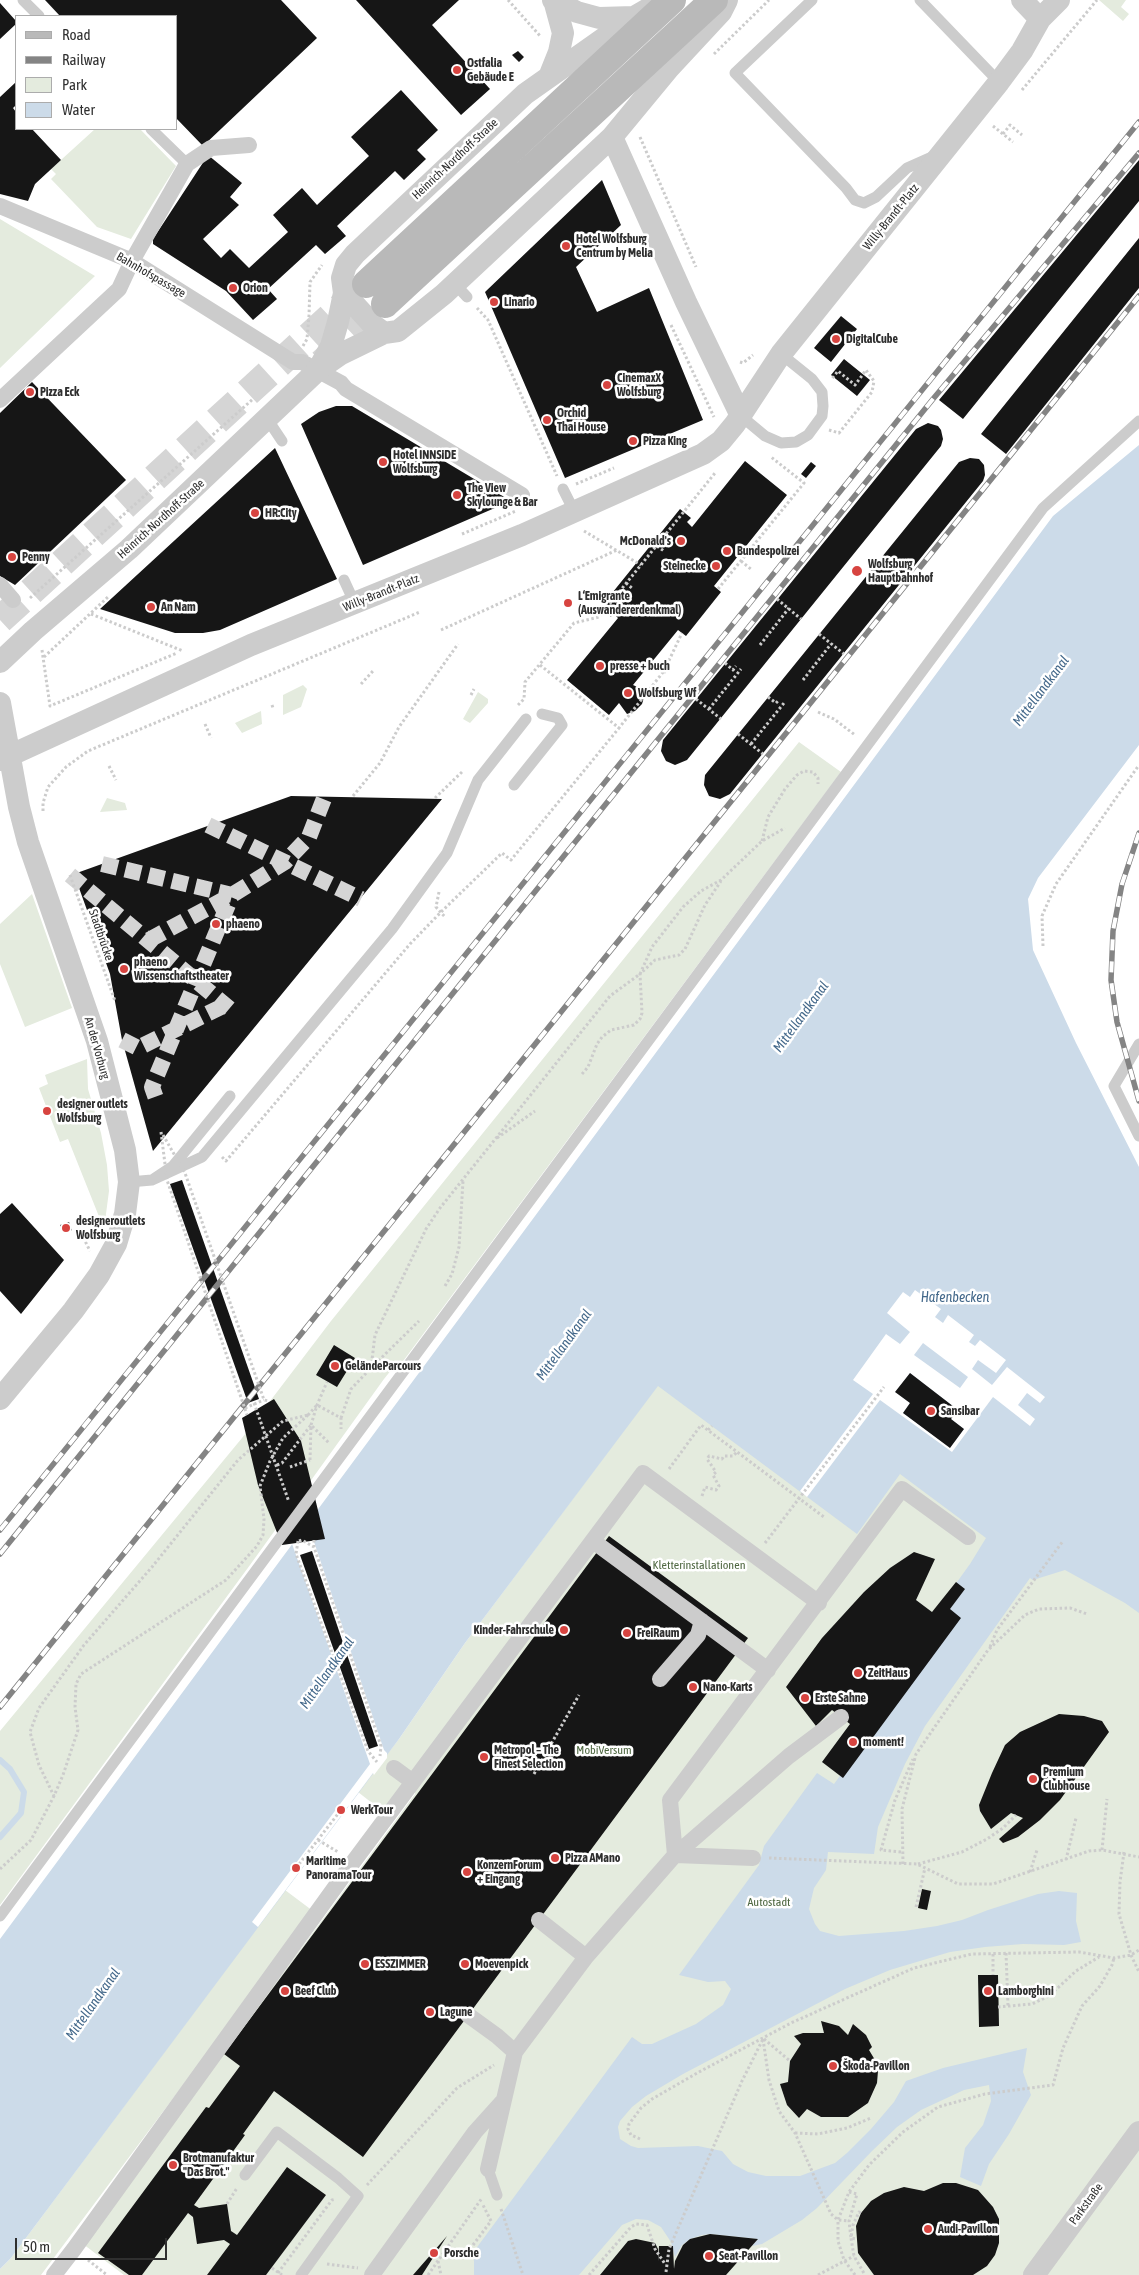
<!DOCTYPE html>
<html>
<head>
<meta charset="utf-8">
<style>
  body { margin:0 }
  #map { position:relative; width:1139px; height:2275px; overflow:hidden; background:#fff; font-family:"Asap Condensed",sans-serif }
  canvas { display:block }
  .legend { position:absolute; left:15px; top:15px; width:162px; height:115px; box-sizing:border-box; background:#fff; border:1px solid #acacac; margin:0; padding:6px 9px; list-style:none; font-size:15px; color:#2f2f2f }
  .legend li { display:flex; align-items:center; gap:10px; height:25px }
  .legend b { width:25px; border:1px solid #acacac }
  .scale { position:absolute; left:15px; top:2238px; width:152px; height:22px; box-sizing:border-box; border:2px solid #2f2f2f; border-top:0; padding-left:6px; font-size:15px; line-height:18px; white-space:nowrap; color:#2f2f2f; -webkit-text-stroke:4px #fff; paint-order:stroke }
</style>
</head>
<body>
<div id="map">
<canvas width="1139" height="2275"></canvas>
<ul class="legend">
<li><b style="height:6px;background:#b9b9b9"></b>Road</li>
<li><b style="height:6px;background:#848484"></b>Railway</li>
<li><b style="height:14px;background:#e4ebde"></b>Park</li>
<li><b style="height:14px;background:#ccdbe9"></b>Water</li>
</ul>
<div class="scale">50 m</div>
</div>
<script>
const context = document.querySelector('canvas').getContext('2d');
context.lineJoin = 'round';
function fillPath(path, color) {
  context.fillStyle = color;
  context.fill(path, 'evenodd');
}
function poly(rows) {
  const path = new Path2D();
  for (const r of rows) {
    path.moveTo(r[0], r[1]);
    for (let i = 2; i < r.length; i += 2) path.lineTo(r[i], r[i + 1]);
  }
  return path;
}
function stroke(path, color, width, dash) {
  context.strokeStyle = color;
  context.lineWidth = width;
  context.lineCap = dash ? 'butt' : 'round';
  context.setLineDash(dash || []);
  context.stroke(path);
}
function drawText(font, color, halo, rows, align = 'center') {
  context.font = font + ' "Asap Condensed",sans-serif';
  context.lineWidth = 5;
  context.setLineDash([]);
  context.textBaseline = 'middle';
  context.strokeStyle = halo;
  context.fillStyle = color;
  for (const [text, x, y, turn = 0] of rows) {
    context.save();
    context.translate(x, y);
    context.rotate((+turn || 0) * Math.PI / 180);
    context.textAlign = isNaN(turn) ? turn : align;
    if (halo) context.strokeText(text, 0, 0);
    context.fillText(text, 0, 0);
    context.restore();
  }
}
fillPath(poly([
  [1099,0,1126,0,1121,7,1129,14,1123,21],
  [95,129,140,129,176,166,131,239,97,227,51,179,56,174,51,169],
  [0,219,95,276,0,368],
  [303,685,307,689,301,707,283,715,283,695],
  [478,692,488,699,488,703,470,723,463,719],
  [261,711,262,724,242,733,235,723],
  [799,742,841,772,395,1372,392,1369,384,1379,250,1565,0,1905,0,1731,242,1438,331,1321],
  [107,798,125,803,127,810,100,812],
  [32,894,72,1008,25,1027,0,964,0,924],
  [87,1059,88,1089,101,1133,107,1165,109,1191,104,1229,68,1139,60,1142,39,1088,48,1084,45,1075],
  [1139,1238,1139,2275,124,2275,83,2244,415,1794,411,1779,386,1814,358,1792,399,1739,465,1643,657,1386],
  [285,1890,313,1911,41,2275,0,2275,0,2269,11,2258]
]), '#e4ebde');
fillPath(poly([
  [1139,445,1139,745,1038,878,1028,899,1033,950,1076,1043,1139,1167,1139,1613,1125,1603,1065,1570,1033,1580,1030,1578,925,1726,905,1764,878,1827,874,1854,828,1852,826,1870,814,1888,809,1909,815,1924,820,1931,839,1936,904,1931,937,1926,962,1920,988,1910,1038,1894,1059,1891,1077,1893,1076,1921,1081,1942,1064,1945,1023,1944,985,1947,950,1952,890,1970,845,1989,683,2074,646,2096,632,2107,620,2121,618,2127,620,2139,631,2146,638,2148,698,2146,722,2151,733,2164,748,2172,766,2176,800,2176,835,2163,847,2153,871,2129,894,2102,906,2081,943,2068,1027,2048,1023,2072,1031,2095,1009,2134,989,2164,981,2186,960,2177,965,2148,983,2125,991,2101,989,2085,964,2090,921,2110,897,2127,872,2151,817,2208,802,2220,762,2244,752,2246,758,2239,710,2234,702,2235,690,2239,682,2245,675,2257,671,2242,661,2227,648,2220,636,2219,622,2225,579,2275,474,2275,474,2261,472,2254,632,2037,642,2044,652,2044,696,2024,723,2005,731,1989,725,1981,708,1982,679,1975,759,1865,764,1846,817,1773,834,1784,953,1623,943,1615,952,1589,970,1564,986,1538,900,1474,857,1534,658,1386,465,1643,399,1739,11,2258,0,2269,0,1939,1053,516]
]), '#ccdbe9');
fillPath(poly([
  [915,1290,941,1309,935,1317,943,1323,948,1315,974,1335,969,1342,975,1346,980,1340,1006,1360,996,1373,978,1360,972,1369,992,1385,1007,1367,1045,1397,1040,1403,1027,1393,1018,1405,1035,1419,1030,1426,993,1397,952,1452,880,1400,807,1497,800,1491,873,1394,853,1380,886,1334,900,1344,910,1332,887,1313,903,1292,910,1297],
  [923,1343,968,1377,960,1388,914,1355],
  [910,1373,958,1410,951,1419,964,1429,950,1447,903,1413,910,1403,896,1392],
  [307,1521,384,1750,387,1753,387,1758,374,1775,373,1773,258,1927,252,1922,370,1764,291,1541]
]), '#fff');
stroke(poly([
  [0,1760,10,1769,24,1792,21,1813,0,1837]
]), '#ccdbe9', 6);
fillPath(poly([
  [45,0,281,0,317,38,203,146,176,118,176,16,60,16],
  [356,0,459,0,432,25,490,89,461,115],
  [0,3,16,21,16,24,0,39],
  [518,51,524,57,519,62,512,55],
  [16,82,16,105,13,108,16,112,16,129,32,129,61,160,35,184,28,201,0,194,0,97],
  [401,90,438,130,417,150,426,159,404,180,395,171,337,226,346,236,325,254,316,245,268,289,277,299,253,320,226,291,153,244,153,239,208,155,242,183,230,197,239,205,203,239,221,258,230,249,249,268,288,232,273,215,302,188,317,205,369,156,351,137],
  [1139,160,1139,201,963,419,939,400],
  [602,180,621,225,576,267,597,312,649,288,703,420,565,478,485,292],
  [1139,238,1139,288,1006,454,981,434],
  [841,316,857,329,831,362,814,348],
  [844,359,870,380,857,396,831,375],
  [32,382,126,480,15,585,0,576,0,413],
  [336,406,352,406,511,501,363,565,301,424,319,412],
  [928,423,938,426,941,430,943,439,941,446,687,760,675,765,666,761,661,751,663,740,916,429],
  [275,448,337,579,220,630,203,633,175,633,100,609],
  [970,458,979,459,984,465,985,475,983,481,730,794,720,799,709,796,704,785,705,775,959,462],
  [745,461,787,495,714,586,721,592,686,636,678,630,633,685,646,691,642,704,635,711,627,714,619,703,609,715,567,680,618,618,613,613,611,617,600,608,680,509,691,518,687,522,692,527],
  [811,462,816,466,806,478,801,474],
  [291,796,442,799,153,1151,122,1040,110,974,74,874],
  [182,1180,259,1399,248,1403,170,1184],
  [12,1203,64,1260,21,1314,0,1291,0,1214],
  [69,1222,72,1230,64,1233,60,1225],
  [334,1345,355,1358,337,1387,316,1375],
  [910,1373,958,1410,951,1419,964,1429,950,1448,903,1413,910,1403,895,1392],
  [274,1399,301,1441,325,1539,282,1545,258,1485,242,1418],
  [609,1536,748,1638,363,2157,274,2091,243,2134,245,2135,194,2205,199,2208,227,2204,231,2231,237,2235,287,2167,326,2195,266,2275,207,2275,230,2244,224,2240,197,2244,193,2217,188,2213,142,2275,129,2275,98,2253,206,2107,209,2108,240,2066,224,2054],
  [312,1551,378,1746,369,1749,300,1555],
  [914,1552,935,1559,916,1600,932,1612,956,1582,965,1589,950,1609,961,1618,843,1778,822,1762,850,1724,832,1710,816,1726,786,1687,822,1638,864,1592,890,1568],
  [1059,1714,1084,1716,1102,1721,1109,1732,1060,1800,1040,1820,1018,1837,1003,1843,999,1839,1023,1818,1011,1813,991,1829,980,1811,979,1805,992,1773,1005,1745,1020,1732],
  [922,1889,931,1891,927,1910,918,1908],
  [978,1975,998,1975,999,2026,979,2027],
  [821,2021,839,2026,848,2035,853,2024,866,2035,872,2047,869,2050,875,2060,878,2071,877,2083,868,2103,848,2117,821,2117,807,2109,799,2118,787,2105,780,2084,788,2082,790,2061,801,2044,794,2036,803,2033,824,2033],
  [943,2183,956,2183,978,2190,993,2207,999,2219,999,2243,995,2255,987,2266,973,2275,874,2275,858,2253,856,2226,861,2213,871,2201,884,2193,904,2187,924,2191],
  [710,2234,758,2239,726,2275,600,2275,628,2241,636,2239,655,2243,658,2249,658,2261,659,2246,673,2246,674,2269,675,2261,683,2245,690,2239],
  [447,2236,422,2275,413,2275]
]), '#161616');
stroke(poly([
  [208,825,361,899],
  [102,864,232,895,152,1087,158,1104],
  [70,875,231,1010],
  [149,940,232,895,285,862,309,837,325,796],
  [122,1040,138,1048,225,1005]
]), '#d5d5d5', 16, [16, 8]);
stroke(poly([
  [322,363,385,304],
  [0,620,354,295]
]), '#d5d5d5', 28, [28, 14]);
stroke(poly([
  [508,0,541,37],
  [714,54,769,0],
  [1022,90,1097,0],
  [993,126,1013,142],
  [1003,134,1010,125,1022,135],
  [640,137,696,267],
  [477,308,488,320,557,476],
  [671,325,714,417],
  [303,346,307,339,309,316,310,282,322,265],
  [740,362,743,363,753,355],
  [829,430,839,433,872,392,874,381,866,370,855,385,838,371,831,380],
  [576,484,614,468],
  [584,531,641,565],
  [462,534,516,511],
  [657,546,664,551],
  [741,561,752,570],
  [626,583,633,589],
  [718,589,804,483,771,457],
  [30,598,253,399],
  [777,599,801,619],
  [91,614,183,651],
  [441,630,617,550],
  [819,634,844,654],
  [760,645,789,608],
  [42,650,50,706,177,653],
  [44,657,109,596],
  [725,663,733,670,736,666],
  [540,665,619,728,664,671,682,633],
  [664,671,668,674],
  [803,680,831,644],
  [361,684,373,671],
  [471,695,474,689],
  [768,697,776,703,778,701],
  [696,699,721,719],
  [272,705,273,708],
  [518,705,524,699,525,682,574,623,599,617,715,473],
  [709,709,741,669],
  [818,712,834,719,855,735],
  [205,724,211,738],
  [738,734,763,754],
  [751,744,784,703],
  [109,766,116,780],
  [353,796,380,763,399,727,458,644],
  [435,798,463,771],
  [43,811,43,803,48,787,66,767,88,751,420,612],
  [762,841,768,817,785,789,797,775,804,771,813,772,818,778,818,784],
  [70,875,115,1001],
  [439,892,436,907,445,917],
  [1043,946,1042,916,1056,884,1139,765],
  [582,1074,588,1067,597,1044,602,1037,611,1030,634,1025,640,1019,642,1013,640,974,655,960,679,955,685,949,705,905,721,881],
  [497,1138,535,1111],
  [222,1157,226,1161,410,944,441,912,502,853,511,860,619,728],
  [81,1233,90,1251],
  [445,1286,452,1274,459,1247,463,1181],
  [371,1368,375,1335,426,1229,440,1208,610,996,640,974,652,947,683,907,701,891,721,880,762,841,785,828],
  [254,1403,289,1502],
  [245,1408,264,1400],
  [308,1415,283,1438,270,1461,260,1486,264,1519,263,1535,257,1546,226,1580,81,1674,76,1684,75,1707,78,1730,63,1775,54,1796,39,1765,30,1732,39,1708,84,1645,152,1567,238,1460,283,1421,308,1415],
  [308,1415,317,1405,341,1418,341,1429],
  [341,1418,351,1389,371,1368,419,1321],
  [708,1430,712,1426],
  [310,1460,311,1425,317,1405,327,1382],
  [277,1465,282,1463,311,1425,330,1444],
  [290,1467,310,1460],
  [669,1469,701,1425,824,1517],
  [702,1496,705,1487,716,1490,719,1486,713,1475,716,1472,707,1459,709,1456,722,1459,724,1456,733,1456,737,1452],
  [314,1540,314,1547,381,1746,380,1756],
  [298,1541,296,1554,368,1751,377,1762],
  [299,1541,302,1540,314,1547],
  [765,1543,884,1387],
  [990,1647,997,1630,1063,1541],
  [534,1774,579,1695],
  [318,1840,338,1852],
  [1102,1850,1107,1799],
  [901,1852,881,1850,895,1800,913,1759],
  [1124,1852,1120,1882,1119,1914,1131,1955,1139,1972],
  [769,1858,917,1864,958,1884,993,1884,1089,1851,1102,1850,1139,1857],
  [1066,1860,1076,1818],
  [903,1864,902,1809,916,1754,988,1650,1025,1615,1039,1609,1070,1608,1087,1614],
  [918,1864,962,1852,987,1839,1003,1828,1016,1815],
  [296,1868,341,1810],
  [0,1869,31,1840,54,1796],
  [1030,1872,1037,1850],
  [916,1907,925,1868],
  [1006,1953,1008,2006],
  [993,1954,993,1975],
  [998,2007,1032,2004,1049,1996,1076,1971,1099,1957],
  [763,2039,769,2080,779,2111,795,2133,831,2214,838,2220,849,2221],
  [764,2039,790,2061],
  [795,2133,818,2134,847,2128,871,2118],
  [640,2139,631,2135,628,2129,629,2124,641,2108,652,2099,699,2072,791,2023,914,1968,972,1954,1079,1952,1114,1958,1131,1955,1139,1950],
  [367,2185,457,2088,494,2065],
  [849,2192,857,2194,849,2221,851,2238,856,2239],
  [227,2204,237,2188],
  [501,2209,523,2275],
  [861,2213,859,2212,853,2225,851,2238,854,2256,865,2275],
  [470,2249,491,2221,483,2205],
  [88,2260,107,2275],
  [438,2261,441,2275],
  [327,2264,358,2268],
  [272,2268,282,2275],
  [666,2272,669,2249,742,2081,763,2039],
  [278,2273,332,2200,336,2199],
  [428,2275,482,2198],
  [589,2275,631,2227,636,2224,647,2225,655,2249,665,2264],
  [818,2275,854,2256],
  [855,2275,844,2260,838,2241,838,2220,849,2192,869,2165,903,2132,938,2107,985,2094,1053,2085,1063,2048,1082,2006,1100,1986,1112,1965,1114,1958]
]), '#ccc', 3, [2.5, 2.5]);
stroke(poly([
  [23,0,39,16],
  [812,0,735,73,846,188,855,200,864,203,876,197,907,168,934,156],
  [920,0,999,82],
  [151,129,187,164],
  [455,284,467,297],
  [741,416,765,436,781,443,796,442,808,435,822,416,823,406,822,392,812,379,781,354],
  [268,420,282,441],
  [563,489,574,511],
  [344,580,355,604],
  [514,785,562,725,558,718,542,714],
  [1139,1044,1114,1086,1139,1136],
  [152,1180,202,1157,392,929,447,853,478,780,526,719],
  [129,1182,152,1180,173,1166,230,1096],
  [0,1916,1043,508,1139,421],
  [488,2169,497,2195],
  [245,2175,277,2132,338,2178,358,2196,301,2275]
]), '#ccc', 11);
stroke(poly([
  [0,206,132,261,293,362,302,362,341,383,346,389,522,495],
  [0,400,119,289,132,261,187,164,211,148,249,145],
  [0,585,13,600],
  [593,1541,768,1670],
  [660,1679,698,1635,702,1621],
  [394,1768,413,1782],
  [753,1858,675,1855,670,1800,902,1489,968,1537],
  [539,1920,586,1957],
  [468,2015,497,2036,515,2052],
  [488,2169,515,2052,586,1957,675,1855,789,1756,841,1717],
  [54,2275,74,2249,354,1861,643,1473,819,1603],
  [372,2275,475,2132,502,2102]
]), '#ccc', 16);
stroke(poly([
  [553,0,577,12,599,18,634,17],
  [1022,0,1040,19],
  [549,77,559,52,563,33,554,0],
  [612,137,686,302,741,416],
  [344,293,373,325,384,333],
  [319,368,331,346,338,322,344,293,342,278,346,265,355,254,525,94,634,17,660,2],
  [0,662,33,631,129,549,318,370,341,354,384,333,398,331,444,294,612,137,669,68,721,12,727,0],
  [0,703,19,807,28,842,97,1041,125,1150,129,1182,125,1214,116,1244,99,1275,73,1311,0,1399],
  [0,760,251,645,522,535,703,454,721,441,735,424,781,354,999,82,1022,51,1040,19,1059,0],
  [1034,2275,1139,2132]
]), '#ccc', 22);
stroke(poly([
  [366,284,672,0],
  [385,304,714,0]
]), '#b9b9b9', 28);
const rail = poly([
  [1139,833,1122,884,1113,931,1111,980,1117,1022,1139,1101],
  [0,1530,1139,122],
  [0,1554,933,399,1139,153],
  [0,1707,1139,296]
]);
stroke(rail, '#848484', 5.5);
stroke(rail, '#fff', 4, [11]);
stroke(poly([
  [161,1132,167,1180,247,1415],
  [163,1135,185,1173,264,1400,269,1401]
]), '#ccc', 3, [2.5, 2.5]);
for (const [x, y, r, color] of [
  [457,70,5,"#d74440"],
  [566,246,5,"#d74440"],
  [233,288,5,"#d74440"],
  [494,302,5,"#d74440"],
  [836,339,5,"#d74440"],
  [607,385,5,"#d74440"],
  [30,392,5,"#d74440"],
  [547,420,5,"#d74440"],
  [633,441,5,"#d74440"],
  [383,462,5,"#d74440"],
  [457,495,5,"#d74440"],
  [255,513,5,"#d74440"],
  [681,541,5,"#d74440"],
  [727,551,5,"#d74440"],
  [12,557,5,"#d74440"],
  [716,566,5,"#d74440"],
  [857,571,6,"#d74440"],
  [568,603,5,"#d74440"],
  [151,607,5,"#d74440"],
  [600,666,5,"#d74440"],
  [628,693,5,"#d74440"],
  [216,924,5,"#d74440"],
  [124,969,5,"#d74440"],
  [47,1111,5,"#d74440"],
  [66,1228,5,"#d74440"],
  [335,1366,5,"#d74440"],
  [931,1411,5,"#d74440"],
  [564,1630,5,"#d74440"],
  [627,1633,5,"#d74440"],
  [858,1673,5,"#d74440"],
  [693,1687,5,"#d74440"],
  [805,1698,5,"#d74440"],
  [853,1742,5,"#d74440"],
  [484,1757,5,"#d74440"],
  [1033,1779,5,"#d74440"],
  [341,1810,5,"#d74440"],
  [555,1858,5,"#d74440"],
  [296,1868,5,"#d74440"],
  [467,1872,5,"#d74440"],
  [365,1964,5,"#d74440"],
  [465,1964,5,"#d74440"],
  [285,1991,5,"#d74440"],
  [988,1991,5,"#d74440"],
  [430,2012,5,"#d74440"],
  [833,2066,5,"#d74440"],
  [173,2165,5,"#d74440"],
  [928,2229,5,"#d74440"],
  [434,2253,5,"#d74440"],
  [709,2256,5,"#d74440"]
]) {
  const dot = new Path2D();
  dot.arc(x, y, r, 0, 2 * Math.PI);
  context.fillStyle = color;
  context.fill(dot);
  stroke(dot, '#fff', 2);
}
drawText('bold 12px', '#2f2f2f', '#fff', [
  ["Ostfalia",467,63],
  ["Gebäude E",467,77],
  ["Hotel Wolfsburg",576,239],
  ["Centrum by Melia",576,253],
  ["Orion",243,288],
  ["Linario",504,302],
  ["DigitalCube",846,339],
  ["CinemaxX",617,378],
  ["Wolfsburg",617,392],
  ["Pizza Eck",40,392],
  ["Orchid",557,413],
  ["Thai House",557,427],
  ["Pizza King",643,441],
  ["Hotel INNSiDE",393,455],
  ["Wolfsburg",393,469],
  ["The View",467,488],
  ["Skylounge & Bar",467,502],
  ["HR:City",265,513],
  ["McDonald's",671,541,"right"],
  ["Bundespolizei",737,551],
  ["Penny",22,557],
  ["Wolfsburg",868,564],
  ["Hauptbahnhof",868,578],
  ["Steinecke",706,566,"right"],
  ["L‘Emigrante",578,596],
  ["(Auswandererdenkmal)",578,610],
  ["An Nam",161,607],
  ["presse + buch",610,666],
  ["Wolfsburg Wf",638,693],
  ["phaeno",226,924],
  ["phaeno",134,962],
  ["Wissenschaftstheater",134,976],
  ["designer outlets",57,1104],
  ["Wolfsburg",57,1118],
  ["designeroutlets",76,1221],
  ["Wolfsburg",76,1235],
  ["GeländeParcours",345,1366],
  ["Sansibar",941,1411],
  ["Kinder-Fahrschule",554,1630,"right"],
  ["FreiRaum",637,1633],
  ["ZeitHaus",868,1673],
  ["Nano-Karts",703,1687],
  ["Erste Sahne",815,1698],
  ["moment!",863,1742],
  ["Metropol – The",494,1750],
  ["Finest Selection",494,1764],
  ["Premium",1043,1772],
  ["Clubhouse",1043,1786],
  ["WerkTour",351,1810],
  ["Pizza AMano",565,1858],
  ["Maritime",306,1861],
  ["PanoramaTour",306,1875],
  ["KonzernForum",477,1865],
  ["+ Eingang",477,1879],
  ["ESSZIMMER",375,1964],
  ["Moevenpick",475,1964],
  ["Beef Club",295,1991],
  ["Lamborghini",998,1991],
  ["Lagune",440,2012],
  ["Škoda-Pavillon",843,2066],
  ["Brotmanufaktur",183,2158],
  ["\"Das Brot.\"",183,2172],
  ["Audi-Pavillon",938,2229],
  ["Porsche",444,2253],
  ["Seat-Pavillon",719,2256]
], 'left');
drawText('12px', '#2f2f2f', '#fff', [
  ["Heinrich-Nordhoff-Straße",455,159,-43],
  ["Willy-Brandt-Platz",891,217,-51],
  ["Bahnhofspassage",151,275,30],
  ["Heinrich-Nordhoff-Straße",161,519,-42],
  ["Willy-Brandt-Platz",381,593,-22],
  ["Stadtbrücke",101,935,71],
  ["An der Vorburg",97,1048,74],
  ["Parkstraße",1086,2204,-54]
]);
drawText('12px', '#4e6740', '#fff', [
  ["Kletterinstallationen",699,1565],
  ["MobiVersum",604,1750],
  ["Autostadt",769,1902]
]);
drawText('italic 14px', '#43688a', '#fff', [
  ["Mittellandkanal",1041,691,-53],
  ["Mittellandkanal",801,1017,-54],
  ["Hafenbecken",955,1298],
  ["Mittellandkanal",564,1345,-54],
  ["Mittellandkanal",327,1673,-55],
  ["Mittellandkanal",93,2004,-55]
]);
</script>
</body>
</html>
